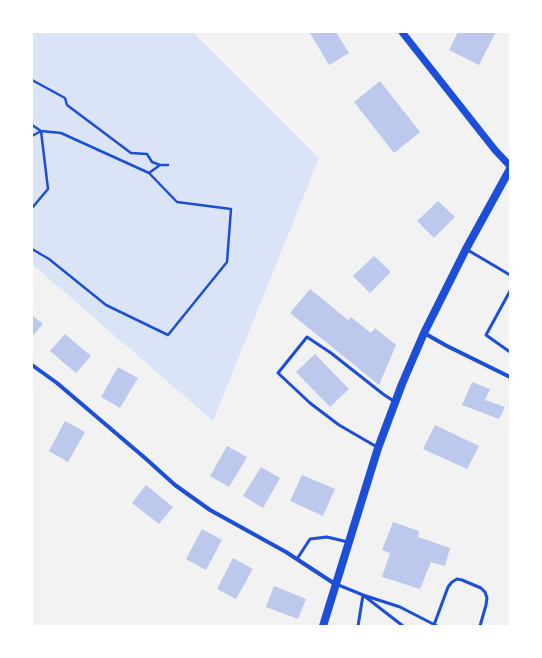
<!DOCTYPE html>
<html>
<head>
<meta charset="utf-8">
<style>
  body { margin:0 }
  #map { position:relative; width:542px; height:658px; overflow:hidden; background:#f2f2f2; font-family:Arial,sans-serif }
  canvas { display:block }
  .frame { position:absolute; inset:0; border:33px solid #fff; pointer-events:none }
</style>
</head>
<body>
<div id="map">
<canvas width="542" height="658"></canvas>
<div class="frame"></div>
</div>
<script>
const context = document.querySelector('canvas').getContext('2d');
context.lineJoin = 'round';
function fillPath(path, color) {
  context.fillStyle = color;
  context.fill(path, 'evenodd');
}
function poly(rows) {
  const path = new Path2D();
  for (const r of rows) {
    path.moveTo(r[0], r[1]);
    for (let i = 2; i < r.length; i += 2) path.lineTo(r[i], r[i + 1]);
  }
  return path;
}
function stroke(path, color, width, dash) {
  context.strokeStyle = color;
  context.lineWidth = width;
  context.lineCap = dash ? 'butt' : 'round';
  context.setLineDash(dash || []);
  context.stroke(path);
}
fillPath(poly([
  [32,32,193,32,319,158,213,421,32,264]
]), '#dbe4f7');
fillPath(poly([
  [312,32,336,32,349,53,329,65,310,33],
  [458,32,496,32,479,65,449,50],
  [380,81,420,132,394,153,354,102],
  [438,201,455,217,434,238,417,221],
  [374,256,391,272,370,293,353,276],
  [310,289,348,320,351,317,371,333,375,328,396,345,379,385,290,313],
  [32,315,43,324,32,337],
  [65,334,91,356,76,373,50,351],
  [315,354,349,389,330,407,296,372],
  [118,367,138,378,120,408,101,397],
  [472,382,490,389,485,400,505,407,499,419,462,405],
  [65,421,85,432,68,462,49,451],
  [435,425,479,446,467,469,423,449],
  [227,446,247,457,229,487,210,476],
  [261,467,280,478,263,508,243,496],
  [302,475,335,489,323,516,290,501],
  [146,485,173,507,159,524,132,503],
  [393,522,419,531,418,537,450,548,445,566,431,562,420,589,382,577,390,553,382,550],
  [202,529,222,540,206,570,186,559],
  [233,558,253,569,236,599,217,589],
  [274,586,306,599,298,619,266,607]
]), '#bdc9ec');
stroke(poly([
  [32,80,65,98,67,105,131,153,147,154,152,162,160,165,168,165],
  [32,125,41,131,61,133,149,173,177,202,231,209,227,262,168,335,106,305,49,259,32,249],
  [32,136,41,131,48,189,32,208],
  [149,173,160,165]
]), '#1d4ed8', 2.5);
stroke(poly([
  [466,249,510,275],
  [510,291,486,335,510,352],
  [377,447,339,425,310,403,278,373,307,337,331,353,383,394,395,402],
  [297,559,310,539,327,537,348,542],
  [336,584,363,595,403,626],
  [434,625,448,587,452,582,457,579,462,580,481,588,485,592,487,598,486,605,480,626],
  [358,626,363,595,400,607,437,626]
]), '#1d4ed8', 3);
stroke(poly([
  [424,333,447,346,510,377],
  [32,365,57,383,145,458,175,485,210,510,286,552,335,584]
]), '#1d4ed8', 4);
stroke(poly([
  [402,32,495,150,510,166]
]), '#1d4ed8', 7);
stroke(poly([
  [323,626,378,448,402,384,424,333,466,249,510,169]
]), '#1d4ed8', 8);
</script>
</body>
</html>
